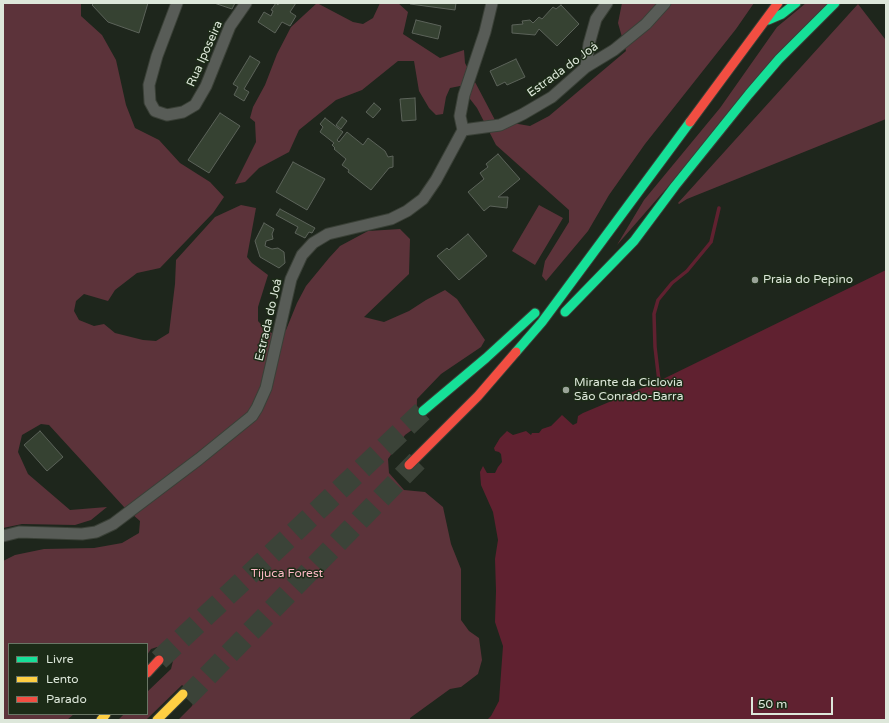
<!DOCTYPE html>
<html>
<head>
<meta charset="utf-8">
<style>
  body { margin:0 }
  #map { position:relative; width:889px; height:723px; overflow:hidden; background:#1e261c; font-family:"Varela Round",sans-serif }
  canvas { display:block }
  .frame { position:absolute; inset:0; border:4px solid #dde7da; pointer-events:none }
  .legend { position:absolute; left:8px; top:643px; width:140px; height:72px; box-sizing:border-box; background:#1c2b17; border:1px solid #697665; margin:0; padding:5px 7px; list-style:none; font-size:12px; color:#dde7da }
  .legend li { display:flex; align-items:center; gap:8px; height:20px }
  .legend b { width:20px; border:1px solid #697665 }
  .scale { position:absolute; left:751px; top:697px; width:82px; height:18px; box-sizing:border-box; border:2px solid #dde7da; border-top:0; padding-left:5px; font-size:12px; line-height:14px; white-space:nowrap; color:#dde7da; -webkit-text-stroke:3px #1c2b17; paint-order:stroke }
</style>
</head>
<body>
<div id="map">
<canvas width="889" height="723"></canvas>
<div class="frame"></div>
<ul class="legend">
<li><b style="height:5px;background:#16e098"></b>Livre</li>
<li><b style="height:5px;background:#ffcf43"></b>Lento</li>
<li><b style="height:5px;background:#f24e42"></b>Parado</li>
</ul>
<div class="scale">50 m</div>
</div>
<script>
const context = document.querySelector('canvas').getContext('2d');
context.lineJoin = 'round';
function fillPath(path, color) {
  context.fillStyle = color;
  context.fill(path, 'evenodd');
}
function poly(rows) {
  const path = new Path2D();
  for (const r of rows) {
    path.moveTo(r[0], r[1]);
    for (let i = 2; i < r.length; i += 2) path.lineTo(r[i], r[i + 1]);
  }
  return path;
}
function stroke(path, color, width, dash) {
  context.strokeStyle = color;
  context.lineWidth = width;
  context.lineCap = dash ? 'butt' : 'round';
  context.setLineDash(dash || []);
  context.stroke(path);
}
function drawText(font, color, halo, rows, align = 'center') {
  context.font = font + ' "Varela Round",sans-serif';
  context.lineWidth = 3;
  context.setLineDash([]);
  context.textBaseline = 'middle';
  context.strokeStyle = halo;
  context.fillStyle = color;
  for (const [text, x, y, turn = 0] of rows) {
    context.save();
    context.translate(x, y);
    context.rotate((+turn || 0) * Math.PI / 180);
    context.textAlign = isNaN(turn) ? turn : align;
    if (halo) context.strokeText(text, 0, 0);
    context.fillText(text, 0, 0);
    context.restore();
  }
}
fillPath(poly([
  [3,3,81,3,81,16,102,35,116,60,126,105,135,128,159,140,180,163,210,182,224,197,213,213,160,268,137,273,115,290,108,301,84,294,76,301,74,311,79,320,94,326,104,324,115,333,143,340,156,341,169,333,175,284,176,260,215,217,241,205,256,208,247,257,252,263,268,275,258,307,258,321,266,330,272,333,286,330,297,303,306,286,329,258,340,246,368,231,400,229,410,239,409,274,364,317,384,322,409,311,426,300,445,290,457,299,485,340,481,347,441,374,417,399,416,427,405,435,388,459,389,473,404,490,425,492,443,507,451,544,461,569,461,620,469,631,479,638,482,660,478,674,461,687,450,689,410,718,410,720,178,720,192,706,194,701,193,694,182,685,146,720,118,720,124,714,147,714,147,692,171,669,173,661,161,648,157,647,151,649,147,655,147,644,9,644,9,714,74,714,67,720,3,720,3,561,15,555,44,549,94,548,122,543,139,533,140,521,124,507,49,425,41,424,22,435,18,452,28,474,70,510,107,507,91,520,75,525,22,524,3,528],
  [317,3,353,22,363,24,373,18,380,3,398,3,408,12,403,34,440,58,464,50,465,63,495,120,530,126,549,116,626,51,618,23,622,3,754,3,736,29,645,144,609,195,588,231,546,281,542,276,545,261,569,222,569,210,496,145,477,108,460,86,450,88,446,97,443,114,436,115,429,108,419,91,414,61,398,61,362,90,336,100,299,130,289,152,259,168,245,182,235,184,256,142,255,122,250,118,253,107,265,85,277,54,291,27],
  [806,3,828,3,617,245,644,200,720,108,777,27],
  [858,4,885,39,886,39,886,119,687,199,679,204,678,203],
  [539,205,563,218,535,265,512,251]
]), '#5c333a');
fillPath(poly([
  [886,270,886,720,487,720,491,716,499,701,503,646,495,622,496,591,495,559,498,540,493,512,481,485,480,472,483,466,487,473,495,473,498,467,502,462,501,454,499,452,495,451,494,448,500,438,507,431,513,435,526,431,531,435,532,433,539,433,542,429,551,426,562,415,573,425,577,423,578,416,583,413,659,381]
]), '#602130');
stroke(poly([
  [659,381,655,347,654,314,658,300,672,283,687,271,711,242,719,208]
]), '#602130', 3.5);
const building = poly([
  [94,3,148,3,139,33,108,22,92,5,94,3],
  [214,3,235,3,232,9,214,3],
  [276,3,278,5,279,3,296,3,290,12,296,16,290,26,282,22,275,33,258,22,264,12,271,16,273,11,271,10,276,3],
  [410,3,456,3,455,10,410,4,410,3],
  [561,5,579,24,557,46,539,29,535,35,512,33,512,25,523,24,522,21,530,20,533,23,539,17,542,19,553,7,556,9,561,5],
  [416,20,441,26,438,39,412,33,416,20],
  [250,56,260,62,244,89,249,92,244,101,234,95,238,87,233,84,250,56],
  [516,59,525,77,507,85,505,82,497,86,490,71,516,59],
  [415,98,416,120,402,121,400,99,415,98],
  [374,103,381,109,373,118,366,112,374,103],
  [220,113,240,126,209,173,188,160,220,113],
  [342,117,347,121,341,129,336,125,342,117],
  [325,118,343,132,337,140,339,142,347,132,363,145,368,138,385,151,388,157,393,156,393,167,389,168,371,190,348,172,349,170,342,165,346,159,334,149,335,148,332,145,334,143,320,132,323,127,320,124,325,118],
  [498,154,520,179,498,197,508,197,507,208,490,206,484,211,468,192,484,179,480,173,488,167,486,164,498,154],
  [293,162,325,179,307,210,276,192,293,162],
  [280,209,315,228,312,233,309,232,305,238,295,233,298,227,276,215,280,209],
  [264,223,274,229,272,234,273,239,266,241,265,246,272,249,278,248,284,252,285,263,279,268,260,257,255,241,264,223],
  [468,234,487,256,459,280,437,256,447,248,449,250,468,234],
  [40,431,63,457,47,471,24,445,40,431]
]);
fillPath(building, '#364232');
stroke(building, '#5c635a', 1);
stroke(poly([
  [159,660,423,411],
  [186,698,424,454]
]), '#3b4338', 21, [21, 10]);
const street = poly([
  [177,3,157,56,149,85,150,102,155,111,167,115,183,112,195,105,206,86,230,26,246,3],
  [586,67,589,44,596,19,607,3],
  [463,130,460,116,464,95,485,32,492,3],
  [3,536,19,532,82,534,96,532,113,524,199,459,252,416,257,408,266,388,291,279,302,255,313,243,328,234,391,219,407,211,423,199,436,180,463,130,500,125,523,114,552,97,586,67,614,50,646,24,665,3]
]);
const fast = poly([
  [768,20,782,14,796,3],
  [565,312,634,241,675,186,749,94,779,59,835,3],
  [516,352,542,322,690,122],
  [423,411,486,358,535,313]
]);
const slow = poly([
  [101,720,106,714],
  [157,720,183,694]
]);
const jam = poly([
  [690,122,778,3],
  [409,465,478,396,516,352],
  [147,673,159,660]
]);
stroke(street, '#3a4037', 13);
stroke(fast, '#3a4037', 11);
stroke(slow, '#3a4037', 11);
stroke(jam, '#3a4037', 11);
stroke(street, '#585c57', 11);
stroke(fast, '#16e098', 9);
stroke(slow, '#ffcf43', 9);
stroke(jam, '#f24e42', 9);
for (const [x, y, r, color] of [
  [755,280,4,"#9aa398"],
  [566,390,4,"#9aa398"]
]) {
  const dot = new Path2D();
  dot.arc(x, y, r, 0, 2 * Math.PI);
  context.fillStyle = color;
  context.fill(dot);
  stroke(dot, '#1c2b17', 1.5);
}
drawText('12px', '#dde7da', '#1c2b17', [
  ["Rua Iposeira",205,54,-66],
  ["Estrada do Joá",563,70,-36],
  ["Estrada do Joá",269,320,-77]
]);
drawText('12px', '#dde7da', '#1c2b17', [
  ["Praia do Pepino",763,280],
  ["Mirante da Ciclovia",574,383],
  ["São Conrado-Barra",574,397]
], 'left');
drawText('12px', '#fbb8c3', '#1c2b17', [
  ["Tijuca Forest",287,574]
]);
</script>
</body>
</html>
